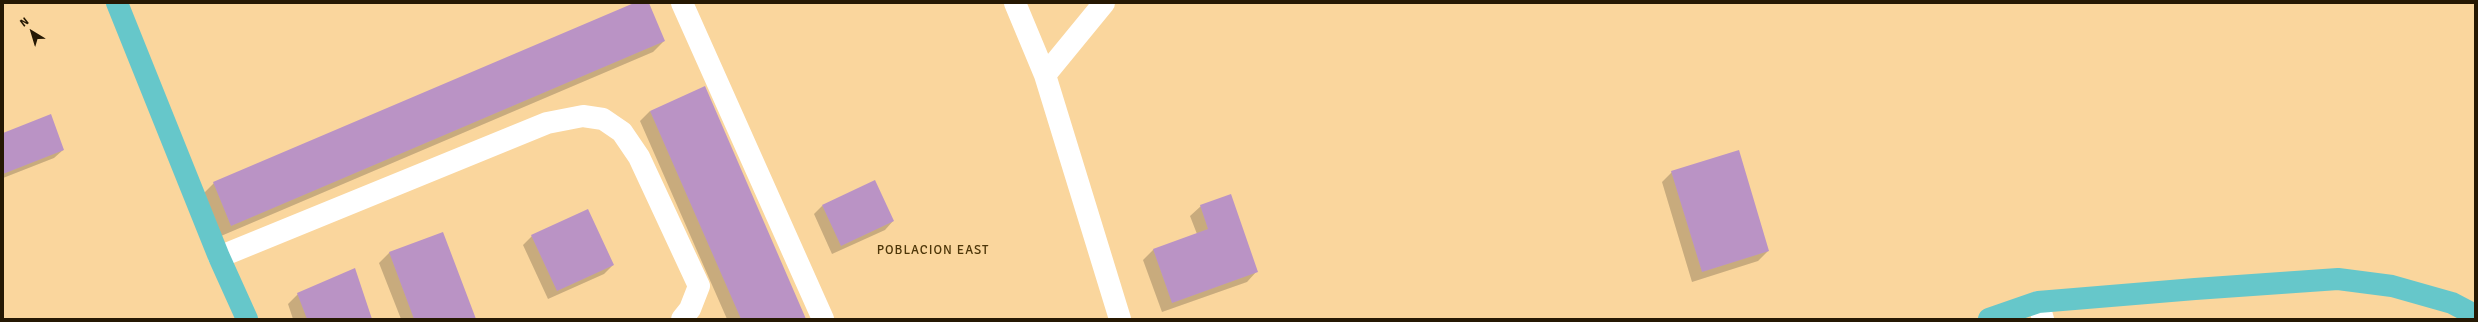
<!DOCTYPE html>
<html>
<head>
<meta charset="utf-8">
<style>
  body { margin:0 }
  #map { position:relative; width:2478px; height:322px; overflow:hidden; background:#fad69d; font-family:Signika,sans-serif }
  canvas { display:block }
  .frame { position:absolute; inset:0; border:4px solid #251803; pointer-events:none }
  .north { position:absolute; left:12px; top:12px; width:40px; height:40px; -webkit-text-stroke:3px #fad69d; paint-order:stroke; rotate:322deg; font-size:11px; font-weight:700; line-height:16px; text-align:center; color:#251803 }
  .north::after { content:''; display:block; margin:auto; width:14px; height:18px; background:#251803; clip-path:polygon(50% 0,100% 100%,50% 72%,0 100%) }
</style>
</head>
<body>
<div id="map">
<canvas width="2478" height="322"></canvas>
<div class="frame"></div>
<div class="north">N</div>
</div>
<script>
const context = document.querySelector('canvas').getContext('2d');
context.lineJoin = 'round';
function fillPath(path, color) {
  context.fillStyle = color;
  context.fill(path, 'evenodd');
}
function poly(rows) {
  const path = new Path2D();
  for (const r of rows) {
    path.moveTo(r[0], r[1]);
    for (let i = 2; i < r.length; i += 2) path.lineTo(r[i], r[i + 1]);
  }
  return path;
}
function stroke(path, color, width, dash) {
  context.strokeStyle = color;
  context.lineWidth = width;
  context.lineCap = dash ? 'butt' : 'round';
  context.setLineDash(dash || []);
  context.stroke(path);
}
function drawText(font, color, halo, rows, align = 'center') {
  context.font = font + ' Signika,sans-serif';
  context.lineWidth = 3.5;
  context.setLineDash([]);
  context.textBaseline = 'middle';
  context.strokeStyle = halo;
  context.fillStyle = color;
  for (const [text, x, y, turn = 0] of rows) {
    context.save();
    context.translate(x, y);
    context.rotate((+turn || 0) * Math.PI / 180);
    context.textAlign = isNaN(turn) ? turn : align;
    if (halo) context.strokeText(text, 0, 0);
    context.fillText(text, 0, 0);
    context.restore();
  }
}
fillPath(poly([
  [636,3,648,3,664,41,653,52,221,236,203,194,214,183],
  [650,111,805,319,727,319,640,121],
  [3,134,63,150,54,158,3,178],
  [1672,172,1768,251,1758,261,1692,282,1662,182],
  [822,206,893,221,885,230,832,254,814,214],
  [1201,206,1257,271,1247,282,1162,312,1143,260,1153,250,1197,234,1190,216],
  [442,233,475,319,401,319,379,263,389,253],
  [532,236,613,265,604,274,548,299,523,245],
  [298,294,371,319,293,319,288,304]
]), '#0003');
fillPath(poly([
  [634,3,649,3,665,41,231,226,213,182],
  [705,86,806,319,741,319,650,111],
  [51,114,64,150,3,174,3,133],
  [1739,150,1769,251,1702,272,1671,171],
  [875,180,894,221,841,246,822,205],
  [1231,194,1258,272,1172,303,1153,249,1208,229,1200,205],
  [588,209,614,265,557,291,531,235],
  [443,232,476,319,414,319,389,252],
  [355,268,372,319,307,319,297,293]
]), '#ba93c5');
stroke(poly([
  [682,3,823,319],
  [1015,3,1045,75,1120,319],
  [1045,75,1104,3],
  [219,257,547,123,583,116,603,119,622,132,639,157,699,286,690,309,682,319],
  [2038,302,2043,319]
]), '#fff', 22);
stroke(poly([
  [117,3,219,257,247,319],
  [1989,319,2038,302,2195,289,2338,279,2392,286,2452,303,2475,315]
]), '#66c7ca', 22);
context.letterSpacing = '1px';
drawText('13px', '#4d3609', '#fad69d', [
  ["POBLACION EAST",933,251]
]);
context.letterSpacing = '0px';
</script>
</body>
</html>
